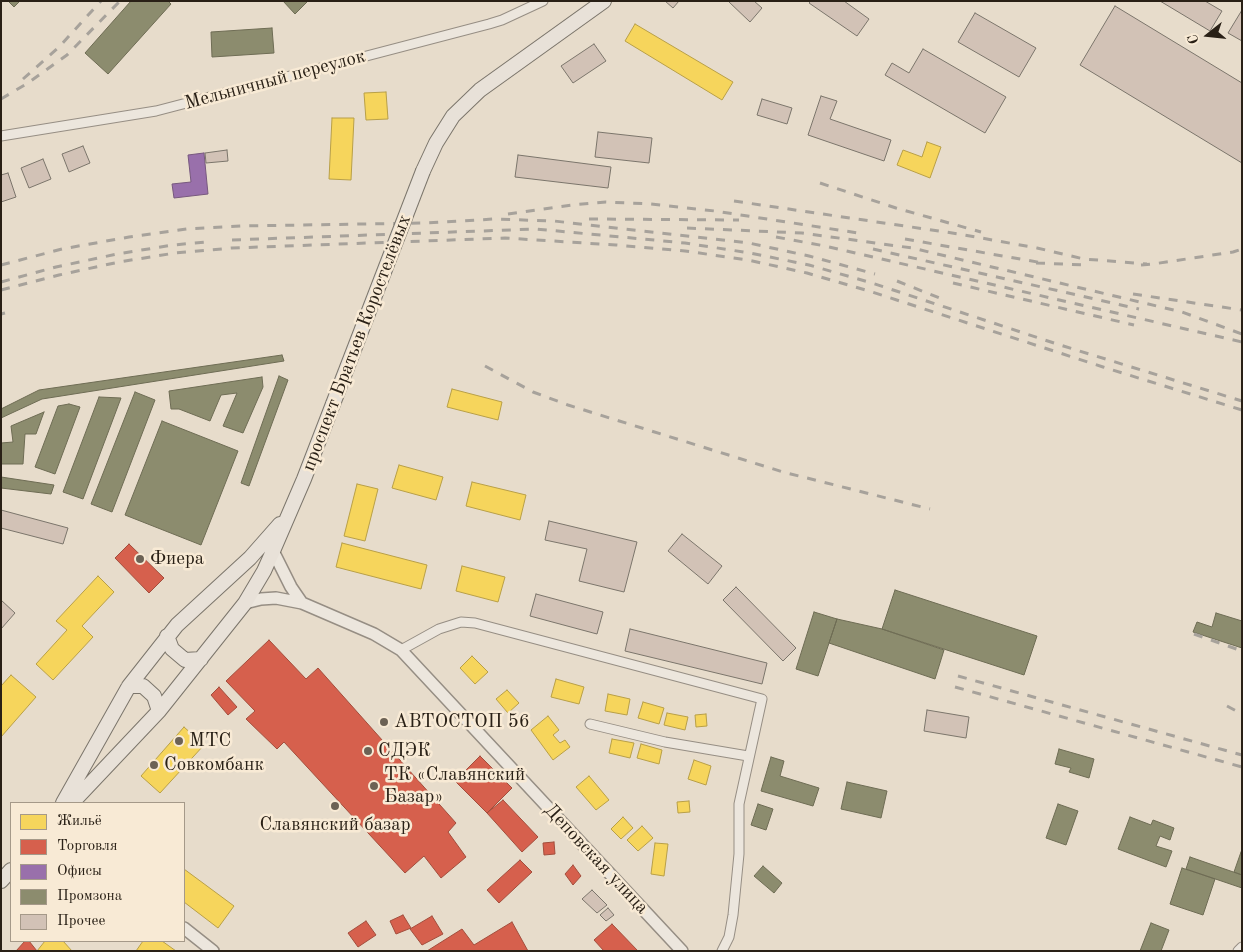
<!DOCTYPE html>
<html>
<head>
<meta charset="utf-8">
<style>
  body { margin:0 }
  #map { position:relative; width:1243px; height:952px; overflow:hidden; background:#e7dccb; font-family:"Old Standard TT",serif }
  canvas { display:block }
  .frame { position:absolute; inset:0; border:2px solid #292016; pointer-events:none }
  .legend { position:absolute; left:10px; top:802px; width:175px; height:140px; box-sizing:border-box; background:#f8ead5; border:1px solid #a59989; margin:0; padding:6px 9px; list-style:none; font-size:15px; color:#292016 }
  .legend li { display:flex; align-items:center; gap:10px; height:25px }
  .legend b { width:25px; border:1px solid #a59989 }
  .north { position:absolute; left:1183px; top:10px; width:50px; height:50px; -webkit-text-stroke:4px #f8ead5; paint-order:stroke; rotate:254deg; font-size:14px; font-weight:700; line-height:20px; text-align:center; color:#292016 }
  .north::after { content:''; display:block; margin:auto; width:18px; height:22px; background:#292016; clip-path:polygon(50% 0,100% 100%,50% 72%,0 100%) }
</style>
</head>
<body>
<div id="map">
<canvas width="1243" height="952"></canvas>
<div class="frame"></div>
<ul class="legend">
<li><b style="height:14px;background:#f6d55c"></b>Жильё</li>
<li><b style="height:14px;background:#d6604d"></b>Торговля</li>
<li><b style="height:14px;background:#9970ab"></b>Офисы</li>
<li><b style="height:14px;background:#8c8c6e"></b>Промзона</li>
<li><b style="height:14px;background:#d2c2b6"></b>Прочее</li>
</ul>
<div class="north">С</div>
</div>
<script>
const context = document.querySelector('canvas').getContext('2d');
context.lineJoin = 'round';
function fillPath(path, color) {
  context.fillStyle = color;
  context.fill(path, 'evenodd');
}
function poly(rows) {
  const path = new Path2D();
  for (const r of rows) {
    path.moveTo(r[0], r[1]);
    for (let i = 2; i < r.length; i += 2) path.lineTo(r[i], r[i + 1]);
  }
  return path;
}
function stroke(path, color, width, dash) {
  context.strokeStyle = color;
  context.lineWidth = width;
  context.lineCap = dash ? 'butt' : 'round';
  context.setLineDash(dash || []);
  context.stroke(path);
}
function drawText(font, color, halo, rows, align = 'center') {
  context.font = font + ' "Old Standard TT",serif';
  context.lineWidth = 5;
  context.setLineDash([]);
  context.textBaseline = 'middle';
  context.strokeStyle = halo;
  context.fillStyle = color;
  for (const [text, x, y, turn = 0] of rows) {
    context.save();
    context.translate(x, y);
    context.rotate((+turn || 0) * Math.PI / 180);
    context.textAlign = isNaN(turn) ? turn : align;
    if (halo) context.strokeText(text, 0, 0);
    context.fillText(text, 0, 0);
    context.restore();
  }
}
const homes = poly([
  [635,24,733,82,722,100,625,41,635,24],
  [386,92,388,119,366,120,364,93,386,92],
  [332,118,354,118,351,180,329,179,332,118],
  [927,142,941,147,930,178,897,165,903,150,922,157,927,142],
  [452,389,502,402,498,420,447,407,452,389],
  [399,465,443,477,436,500,392,488,399,465],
  [472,482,526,495,520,520,466,506,472,482],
  [357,484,378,489,365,541,344,536,357,484],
  [342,543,427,565,421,589,336,567,342,543],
  [462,566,505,577,498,602,456,591,462,566],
  [98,576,114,592,82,626,93,637,53,680,36,664,67,630,56,621,98,576],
  [472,656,488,672,475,684,460,668,472,656],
  [11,675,36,697,1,737,1,686,11,675],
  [556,679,584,687,579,704,551,697,556,679],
  [507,690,519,703,508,713,496,699,507,690],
  [608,694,630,699,627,715,605,711,608,694],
  [643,702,664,708,659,724,638,718,643,702],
  [667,713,688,717,685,730,664,725,667,713],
  [706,714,707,726,696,727,695,715,706,714],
  [548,716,559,730,553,735,560,743,565,740,570,747,553,760,531,730,548,716],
  [184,727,204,745,160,793,141,776,184,727],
  [612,739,634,743,630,758,609,753,612,739],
  [641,744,662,750,659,764,637,758,641,744],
  [694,760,711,766,706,785,688,779,694,760],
  [589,776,609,800,596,810,576,787,589,776],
  [689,801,690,812,678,813,677,802,689,801],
  [623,817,633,828,621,839,611,829,623,817],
  [642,826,653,838,638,851,627,840,642,826],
  [655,843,668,844,664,876,651,874,655,843],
  [184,869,234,906,218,928,184,902,184,869],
  [45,941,63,941,72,951,37,951,45,941],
  [143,941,162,941,176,951,136,951,143,941]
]);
fillPath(homes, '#f6d55c');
stroke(homes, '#b89f47', 1);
const shops = poly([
  [129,544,164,578,149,593,115,558,129,544],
  [269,640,306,679,318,668,456,823,448,832,466,857,441,878,424,856,405,873,284,742,277,749,246,719,255,711,226,681,269,640],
  [219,687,237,707,228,715,211,695,219,687],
  [480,756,512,788,487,813,455,781,480,756],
  [503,800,538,837,522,852,487,813,503,800],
  [554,842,555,854,544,855,543,843,554,842],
  [520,860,532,872,499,903,487,890,520,860],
  [573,865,581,876,573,885,565,874,573,865],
  [403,915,411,928,396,934,390,921,403,915],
  [432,916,443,934,422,945,410,929,432,916],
  [366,921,376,935,358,947,348,933,366,921],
  [512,922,528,951,427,951,462,929,474,945,512,922],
  [612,924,638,951,604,951,594,940,612,924],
  [25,941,29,941,37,951,16,951,25,941]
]);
fillPath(shops, '#d6604d');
stroke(shops, '#a24d3c', 1);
const offices = poly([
  [204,153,208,194,174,198,172,184,191,182,188,155,204,153]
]);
fillPath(offices, '#9970ab');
stroke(offices, '#77587e', 1);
const industry = poly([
  [8,1,20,1,14,7,8,1],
  [131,1,168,1,171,4,108,74,85,53,131,1],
  [283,1,308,1,295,14,283,1],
  [272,28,274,53,212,57,211,32,272,28],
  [282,355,284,361,42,399,1,418,1,409,39,390,282,355],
  [279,376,288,380,249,486,241,483,279,376],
  [262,377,263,387,243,433,223,426,237,393,221,395,210,421,179,409,171,409,169,391,262,377],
  [135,392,155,400,112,512,91,504,135,392],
  [99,397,121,398,83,499,63,492,99,397],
  [69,404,80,407,55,474,35,467,58,406,69,404],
  [44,412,36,434,25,434,23,464,1,464,1,443,13,442,11,426,44,412],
  [162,421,238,451,201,545,125,515,162,421],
  [1,477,54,485,51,494,1,488,1,477],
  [895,590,1037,636,1024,675,882,629,895,590],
  [814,612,837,619,818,676,796,669,814,612],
  [1216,613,1242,621,1242,648,1193,632,1197,622,1212,627,1216,613],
  [837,619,882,629,944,650,935,679,829,643,837,619],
  [1059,749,1094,759,1089,778,1069,772,1071,768,1055,764,1059,749],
  [771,757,784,761,780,776,819,788,813,806,761,791,771,757],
  [847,782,887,791,881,818,841,809,847,782],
  [758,804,773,809,766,830,751,825,758,804],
  [1058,804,1078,811,1066,845,1046,838,1058,804],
  [1130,817,1151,825,1153,820,1174,828,1170,840,1160,836,1156,846,1172,851,1166,867,1118,849,1130,817],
  [1241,852,1242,852,1242,875,1234,872,1241,852],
  [1190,857,1242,875,1242,888,1186,869,1190,857],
  [763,866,782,883,774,893,754,876,763,866],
  [1182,868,1215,879,1203,915,1170,904,1182,868],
  [1151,923,1169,930,1161,951,1140,951,1151,923]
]);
fillPath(industry, '#8c8c6e');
stroke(industry, '#6e6c54', 1);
const building = poly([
  [665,1,679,1,673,8,665,1],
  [728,1,754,1,762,8,750,22,728,1],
  [811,1,844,1,869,19,857,36,809,3,811,1],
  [1160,1,1205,1,1222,11,1210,31,1160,1],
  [1115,6,1242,83,1242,163,1080,65,1115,6],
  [1242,10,1242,41,1228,33,1242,10],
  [975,13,1036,48,1019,77,958,42,975,13],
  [594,44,606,61,573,83,561,66,594,44],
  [923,49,1006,97,985,133,885,75,892,63,909,73,923,49],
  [821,96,837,101,830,119,891,140,884,161,808,135,821,96],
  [762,99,792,108,787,124,757,115,762,99],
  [598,132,652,138,649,163,595,157,598,132],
  [83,146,90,163,69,172,62,154,83,146],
  [227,150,228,161,206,163,205,153,227,150],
  [518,155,611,167,608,188,515,177,518,155],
  [43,159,51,179,29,188,21,168,43,159],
  [8,173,16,197,1,202,1,175,8,173],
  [1,510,68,528,63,544,1,528,1,510],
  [549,521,637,542,624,592,579,581,587,549,545,540,549,521],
  [682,534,722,566,708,584,668,551,682,534],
  [736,587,796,648,783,661,723,600,736,587],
  [536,594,603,612,597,634,530,616,536,594],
  [1,600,15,613,1,629,1,600],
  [630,629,767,663,762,684,625,651,630,629],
  [927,710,969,717,966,738,924,731,927,710],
  [592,890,607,905,597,913,582,899,592,890],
  [608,908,614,915,606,921,600,915,608,908]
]);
fillPath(building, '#d2c2b6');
stroke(building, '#7b756b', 1);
const minor = poly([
  [1,136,156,111,489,24,502,20,543,1],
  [401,650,439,629,461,622,475,623,762,699,739,804,739,854,733,915,729,937,722,951],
  [590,724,665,742,748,756],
  [1238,951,1242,947]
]);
const tertiary = poly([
  [273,551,291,587,302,603],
  [245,603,261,599,276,598,302,603,374,634,401,650,682,951],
  [184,928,213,951]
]);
const primary = poly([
  [423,171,436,143,453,116,480,90,604,1],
  [167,636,172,649,185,660,201,659],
  [129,686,143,686,154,696,159,711],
  [63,803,129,686,177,625,250,558,280,524],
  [72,803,159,711,245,603,264,571,273,551,304,479,333,404],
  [1,881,11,870]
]);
stroke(minor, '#968e84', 11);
stroke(tertiary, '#968e84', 14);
stroke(primary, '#7b756b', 16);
stroke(minor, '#ece6dd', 9);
stroke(tertiary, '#ece6dd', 11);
stroke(primary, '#e8e1d8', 14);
stroke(poly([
  [23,79,59,47,101,1],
  [1,99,28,83,67,55,120,1],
  [820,183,896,208,981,232],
  [734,201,959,234,1037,248,1084,259,1147,264],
  [508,214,572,205,606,202,651,204,715,211,858,233],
  [589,219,739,220],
  [687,228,802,233,912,248,1182,312,1242,334],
  [776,237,825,246,1242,342],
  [905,239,1043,263],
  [232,240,536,229,685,243,750,253,809,265,872,283,1060,345,1242,401],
  [873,249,1139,309],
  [1036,263,1088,265],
  [1,265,62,249,129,237,187,229,241,226,426,223,494,219,554,221,749,243,809,256,875,274],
  [1141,265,1153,264,1233,252,1242,249],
  [897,281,947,301],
  [1,282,56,267,117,254,173,245,207,242],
  [953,283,1134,325],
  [1,290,59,275,119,262,175,253,232,248,505,238,616,245,685,251,748,260,807,273,869,291,1103,367,1242,410],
  [1133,294,1242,310],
  [1,314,5,313],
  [485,366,533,392,568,405,783,472,930,509],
  [1194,634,1242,651],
  [958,676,1242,755],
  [955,687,1242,767],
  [1227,706,1242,714]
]), '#a7a29b', 3, [9, 9]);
const primaryBridge = poly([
  [333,404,423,171]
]);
stroke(primaryBridge, '#7b756b', 16, []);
stroke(primaryBridge, '#e8e1d8', 14);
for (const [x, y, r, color] of [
  [140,559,5,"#6c6255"],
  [384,722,5,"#6c6255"],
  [179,741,5,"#6c6255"],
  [368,751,5,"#6c6255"],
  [154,765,5,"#6c6255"],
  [374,786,5,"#6c6255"],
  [335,806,5,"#6c6255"]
]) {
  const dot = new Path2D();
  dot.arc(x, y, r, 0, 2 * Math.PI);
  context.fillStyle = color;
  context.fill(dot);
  stroke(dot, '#f8ead5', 2);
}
drawText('19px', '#292016', '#f8ead5', [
  ["Мельничный переулок",275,80,-15],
  ["проспект Братьев Коростелёвых",357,343,-69],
  ["Деповская улица",596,859,47]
]);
drawText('19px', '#292016', '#f8ead5', [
  ["Фиера",150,559],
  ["АВТОСТОП 56",394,722],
  ["МТС",189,741],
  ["СДЭК",378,751],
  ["Совкомбанк",164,765],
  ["ТК «Славянский",384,775],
  ["Базар»",384,797],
  ["Славянский базар",335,825,"center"]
], 'left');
</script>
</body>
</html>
